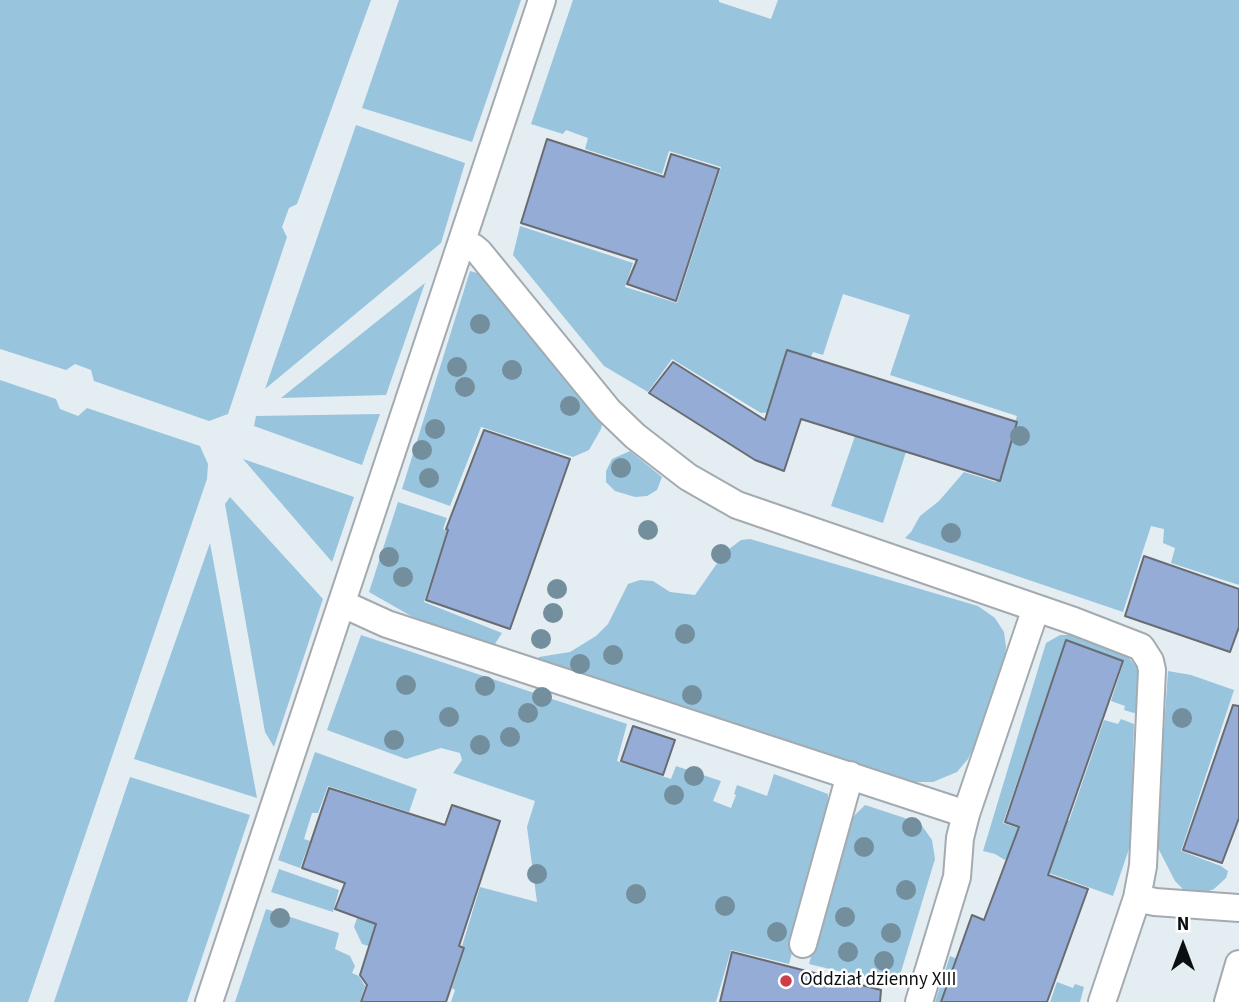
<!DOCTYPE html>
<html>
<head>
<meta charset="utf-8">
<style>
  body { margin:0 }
  #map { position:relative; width:1239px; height:1002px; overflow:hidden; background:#e4edf2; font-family:"Source Sans 3",sans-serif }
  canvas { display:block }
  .north { position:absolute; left:1148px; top:911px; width:70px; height:70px; -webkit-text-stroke:5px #fff; paint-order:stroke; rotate:0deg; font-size:19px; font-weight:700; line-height:28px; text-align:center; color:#0c0f11 }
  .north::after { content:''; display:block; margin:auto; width:24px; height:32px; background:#0c0f11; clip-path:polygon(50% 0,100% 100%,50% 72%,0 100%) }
</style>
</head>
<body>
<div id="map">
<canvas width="1239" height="1002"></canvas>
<div class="north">N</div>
</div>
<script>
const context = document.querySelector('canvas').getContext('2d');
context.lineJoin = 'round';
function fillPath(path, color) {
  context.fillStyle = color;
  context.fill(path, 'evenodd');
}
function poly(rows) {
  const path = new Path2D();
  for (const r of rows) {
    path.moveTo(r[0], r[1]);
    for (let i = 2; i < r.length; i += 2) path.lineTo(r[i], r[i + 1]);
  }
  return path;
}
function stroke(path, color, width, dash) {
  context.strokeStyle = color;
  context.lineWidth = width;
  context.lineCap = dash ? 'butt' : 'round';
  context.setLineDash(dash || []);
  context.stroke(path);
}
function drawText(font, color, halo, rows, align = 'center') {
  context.font = font + ' "Source Sans 3",sans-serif';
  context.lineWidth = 5;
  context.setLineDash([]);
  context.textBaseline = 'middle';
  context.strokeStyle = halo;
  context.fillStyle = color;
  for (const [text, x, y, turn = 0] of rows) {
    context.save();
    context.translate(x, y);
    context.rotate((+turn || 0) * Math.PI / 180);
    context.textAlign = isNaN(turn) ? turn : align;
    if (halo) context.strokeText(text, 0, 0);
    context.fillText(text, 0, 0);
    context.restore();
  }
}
fillPath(poly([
  [0,0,371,0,297,204,289,208,282,227,287,237,228,414,209,421,94,381,91,370,75,364,66,370,0,349],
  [399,0,521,0,472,142,362,108],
  [573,0,719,0,719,2,771,19,778,0,1239,0,1239,585,1171,563,1175,548,1163,543,1164,529,1151,526,1123,612,905,538,911,532,920,516,939,501,964,472,996,482,1017,416,890,375,910,315,843,294,823,355,813,352,790,410,761,413,672,359,648,392,604,366,513,255,520,226,633,263,625,287,677,303,721,167,669,151,662,174,585,149,588,138,566,130,563,134,531,124],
  [356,125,465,163,441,243,265,389],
  [470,271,481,274,602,424,601,429,589,450,573,457,481,427,450,506,402,489],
  [425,283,386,395,281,398],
  [0,380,56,399,60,409,78,416,87,408,200,446,208,464,207,479,28,1002,0,1002],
  [380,414,362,465,254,426,256,416],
  [855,436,906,452,883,523,831,506],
  [630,451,662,477,657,490,647,496,635,497,615,491,606,482,606,471,612,459],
  [243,459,354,497,332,562],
  [230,497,323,599,274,747,265,732,225,504],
  [398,502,447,518,443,529,447,531,424,602,502,633,493,647,432,628,369,592],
  [750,539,978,606,995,618,1004,632,1006,647,1004,666,978,738,968,759,957,772,933,782,913,782,898,779,537,662,539,657,570,652,596,636,608,624,628,584,640,580,653,581,670,592,695,595,725,552,741,540],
  [210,543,257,798,134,759],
  [361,635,627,724,617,761,671,779,676,766,721,781,713,801,731,808,736,795,734,794,737,785,767,796,774,774,828,794,827,820,789,964,731,950,716,1002,451,1002,455,990,452,988,465,948,462,946,480,887,537,902,527,827,535,801,453,773,462,760,460,753,441,748,406,759,327,730],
  [1060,635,1070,635,1115,650,1130,659,1141,672,1141,715,1124,710,1125,706,1111,701,1124,661,1066,640,1003,823,1048,838,1056,817,1069,821,1104,720,1118,724,1121,719,1134,724,1130,846,1113,896,1007,858,1005,860,995,854,983,851,1046,643],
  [1168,671,1191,675,1234,690,1181,851,1221,866,1228,871,1226,878,1214,889,1204,893,1186,892,1175,881,1158,848,1157,831],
  [315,752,417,789,409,812,328,786,318,813,312,813,304,839,310,841,300,868,278,860],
  [130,777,250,815,187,1002,54,1002],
  [865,805,920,823,932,840,935,859,897,985,809,964,847,823],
  [279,869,339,890,333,912,271,892],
  [366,892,395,902,378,949,362,944,354,927],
  [266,909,339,933,335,949,350,956,355,966,352,973,359,976,365,986,360,1002,235,1002],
  [950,956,968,963,953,1002,935,1002],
  [1057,982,1073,988,1075,984,1084,987,1080,1002,1050,1002]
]), '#98c4de');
const building = poly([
  [547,139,664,177,671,154,719,169,676,301,627,284,637,260,521,223,547,139],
  [787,350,1017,422,1000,481,801,419,784,471,755,460,649,393,673,362,765,420,787,350],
  [484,430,570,459,510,629,426,600,448,530,446,529,484,430],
  [1144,556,1239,589,1239,627,1230,652,1125,616,1144,556],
  [1066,640,1123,661,1048,875,1088,889,1047,1002,941,1002,972,915,984,920,1019,827,1005,822,1066,640],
  [1233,705,1239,706,1239,818,1222,863,1183,850,1233,705],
  [633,726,675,740,663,775,621,761,633,726],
  [329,788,445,825,452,805,500,821,459,946,464,948,446,1002,361,1002,367,985,360,975,376,924,335,909,345,883,302,868,329,788],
  [732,952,881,990,880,1002,720,1002,732,952]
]);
fillPath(building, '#95acd7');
stroke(building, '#686c72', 2);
const lane = poly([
  [461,244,473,247,479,252,608,410,635,436,688,477,737,505,1074,621,1141,647,1150,661,1152,670,1143,866,1137,898,1102,1002],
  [343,604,387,624,966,814],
  [1137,898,1155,902,1239,908],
  [803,944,850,775],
  [209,1002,542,0],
  [919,1002,957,877,960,838,966,814,1036,608],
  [1228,1002,1239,964]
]);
stroke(lane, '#a3abb0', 30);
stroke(lane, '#fff', 26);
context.fillStyle = '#738e9c';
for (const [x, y] of [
  [480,324],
  [457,367],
  [512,370],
  [465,387],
  [570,406],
  [435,429],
  [1020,436],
  [422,450],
  [621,468],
  [429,478],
  [648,530],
  [951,533],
  [721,554],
  [389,557],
  [403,577],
  [557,589],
  [553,613],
  [685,634],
  [541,639],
  [613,655],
  [580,664],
  [406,685],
  [485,686],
  [692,695],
  [542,697],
  [528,713],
  [449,717],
  [1182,718],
  [510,737],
  [394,740],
  [480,745],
  [694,776],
  [674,795],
  [912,827],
  [864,847],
  [537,874],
  [906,890],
  [636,894],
  [725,906],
  [845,917],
  [280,918],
  [777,932],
  [891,933],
  [848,952],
  [884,961]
]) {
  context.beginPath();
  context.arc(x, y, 10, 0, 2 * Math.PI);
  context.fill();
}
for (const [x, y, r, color] of [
  [786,981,7,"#ce3e49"]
]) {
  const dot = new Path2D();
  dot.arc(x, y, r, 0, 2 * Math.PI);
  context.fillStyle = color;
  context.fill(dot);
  stroke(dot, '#fff', 2.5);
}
drawText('19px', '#0c0f11', '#fff', [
  ["Oddział dzienny XIII",800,981]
], 'left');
</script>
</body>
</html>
